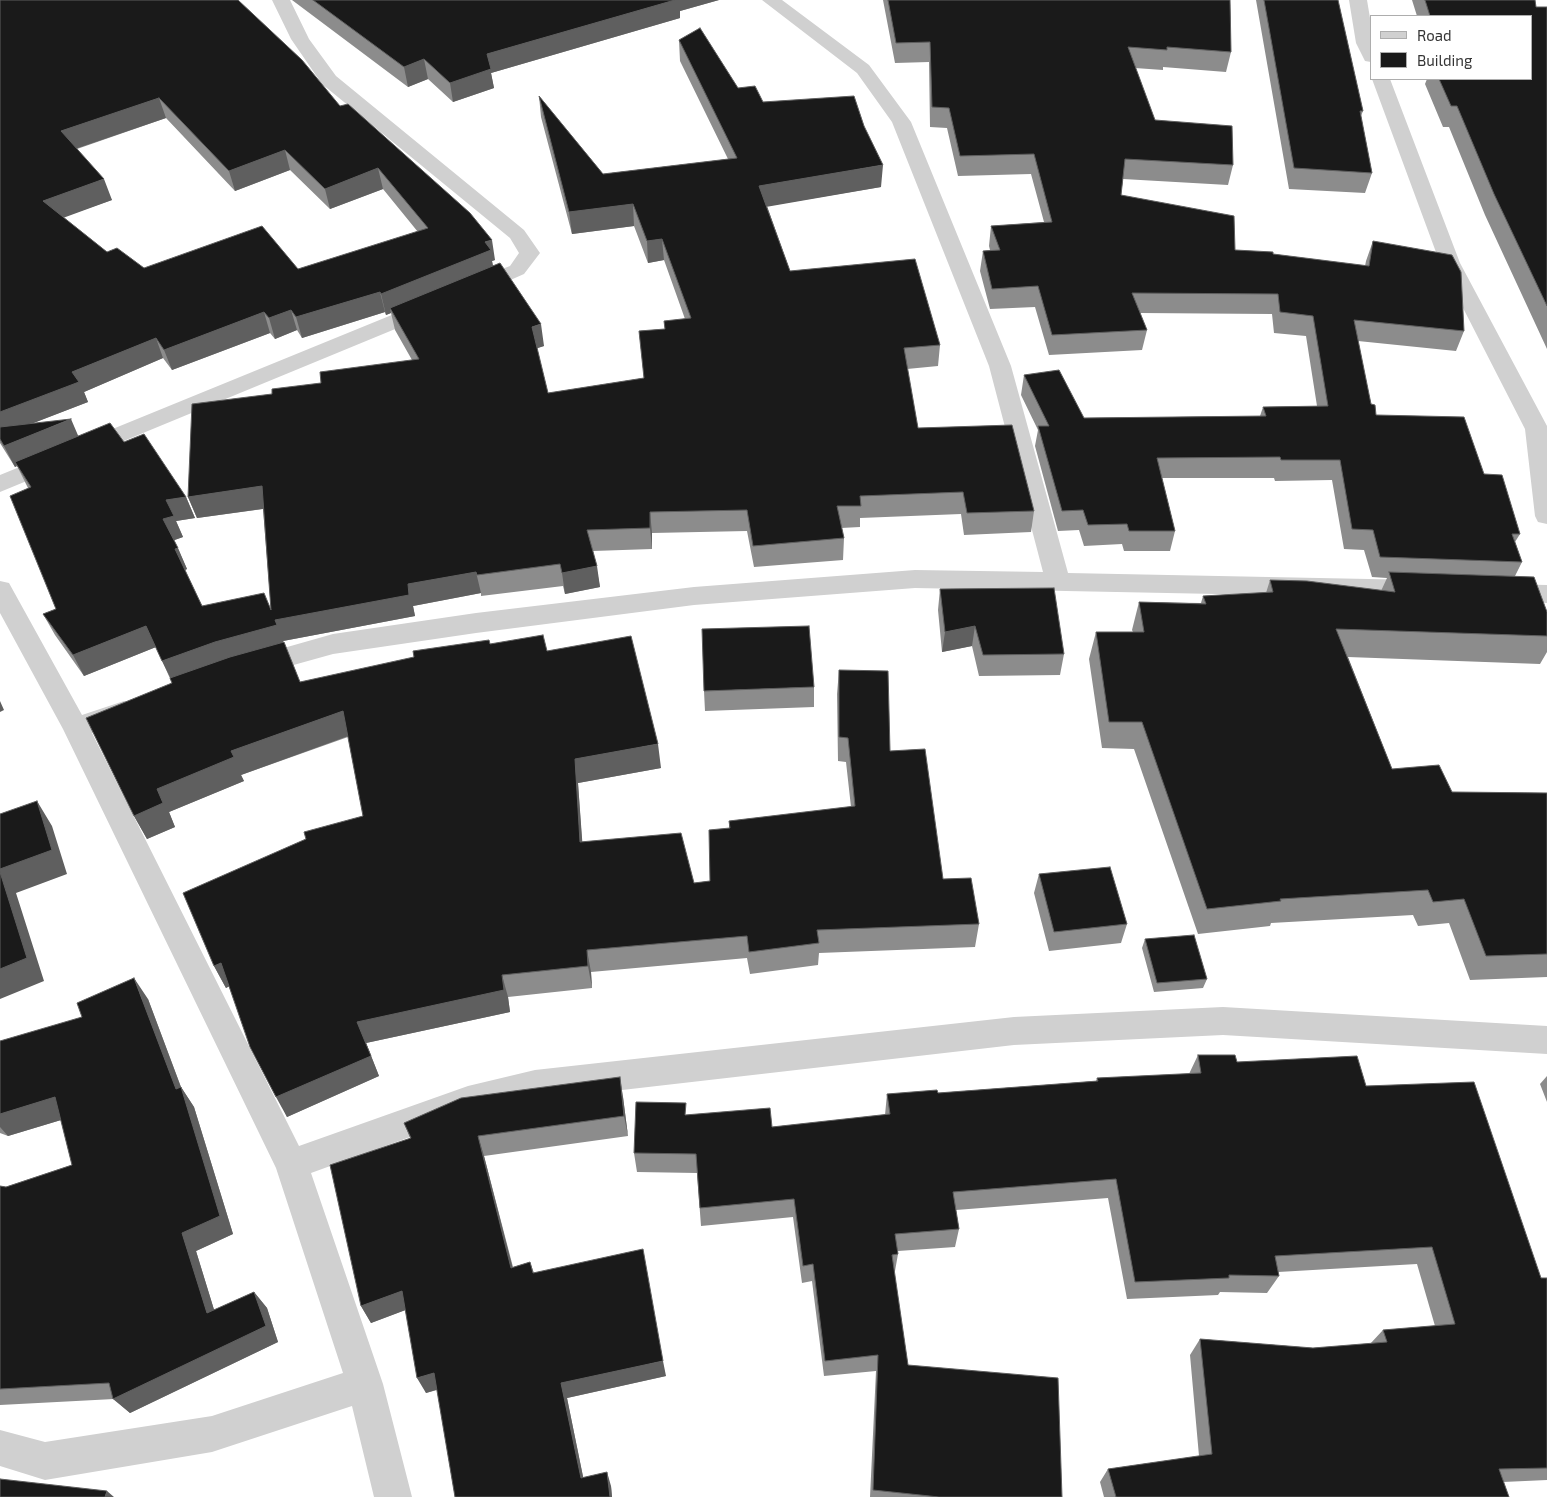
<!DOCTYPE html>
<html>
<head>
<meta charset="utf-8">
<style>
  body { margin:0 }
  #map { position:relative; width:1547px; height:1497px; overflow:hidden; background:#fff; font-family:"Exo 2",sans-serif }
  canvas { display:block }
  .legend { position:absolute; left:1370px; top:15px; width:162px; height:65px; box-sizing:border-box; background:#fff; border:1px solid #adadad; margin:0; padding:6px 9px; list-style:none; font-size:15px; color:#333 }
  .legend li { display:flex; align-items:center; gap:10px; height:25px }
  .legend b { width:25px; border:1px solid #adadad }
</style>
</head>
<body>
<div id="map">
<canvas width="1547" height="1497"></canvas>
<ul class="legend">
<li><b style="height:6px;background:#d0d0d0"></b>Road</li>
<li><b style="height:14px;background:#1a1a1a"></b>Building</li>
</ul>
</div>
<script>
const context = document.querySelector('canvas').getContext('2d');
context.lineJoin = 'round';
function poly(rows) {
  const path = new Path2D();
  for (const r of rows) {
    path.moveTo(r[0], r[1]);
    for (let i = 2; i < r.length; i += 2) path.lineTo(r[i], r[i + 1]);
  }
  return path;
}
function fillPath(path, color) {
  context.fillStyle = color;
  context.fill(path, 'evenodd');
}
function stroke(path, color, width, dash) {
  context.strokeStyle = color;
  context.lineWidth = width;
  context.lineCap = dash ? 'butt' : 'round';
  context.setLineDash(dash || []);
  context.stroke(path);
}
fillPath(poly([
  [272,0,290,0,309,39,336,76,524,230,540,253,524,274,481,293,473,294,465,293,462,288,465,283,510,266,519,253,510,238,322,84,291,39,272,0],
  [762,0,782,0,869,65,911,122,1011,366,1068,573,1419,580,1428,582,1432,589,1428,596,1419,598,915,588,694,605,476,633,333,654,254,676,245,673,241,666,245,659,333,634,476,613,694,587,915,570,1043,572,989,366,892,122,857,73,762,0],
  [1349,0,1367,0,1371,24,1371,62,1365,61,1356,43,1349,0],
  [1372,79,1390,79,1460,263,1547,426,1547,524,1538,522,1535,516,1525,429,1440,263,1372,79],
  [426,301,434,303,437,308,434,313,0,492,0,475,426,301],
  [0,581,9,583,82,715,124,701,134,704,137,711,134,718,92,733,299,1146,468,1086,535,1070,1014,1017,1223,1007,1547,1026,1547,1054,1223,1035,1014,1045,535,1100,468,1116,311,1173,383,1384,412,1497,374,1497,352,1406,212,1452,45,1480,0,1466,0,1430,45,1442,212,1416,343,1373,276,1168,63,729,0,613,0,581],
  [1502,584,1547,585,1547,603,1502,602,1493,600,1489,593,1493,586,1502,584]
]), '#d0d0d0');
fillPath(poly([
  [0,0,340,106,495,260,492,261,493,266,544,346,537,348,548,393,644,378,639,331,665,329,664,321,685,319,664,260,648,263,634,226,572,234,541,117,539,96,603,174,728,159,680,61,679,40,738,88,763,102,881,187,767,206,790,271,940,345,938,366,907,369,918,428,1034,511,1031,532,964,535,961,514,860,518,860,527,841,528,844,538,843,560,754,567,747,531,652,533,652,549,593,551,600,587,565,594,563,586,481,596,481,593,413,606,415,616,283,641,300,682,490,644,547,651,661,768,578,783,582,842,694,883,710,881,729,828,729,821,851,807,846,762,838,761,837,694,839,670,890,751,943,879,979,924,975,947,819,953,818,965,750,974,747,958,591,972,592,988,508,997,510,1012,366,1043,379,1076,287,1117,229,986,226,988,214,966,363,816,348,737,241,775,244,781,169,812,175,827,147,839,134,816,172,683,156,647,84,676,55,635,43,614,56,609,28,488,17,466,15,467,0,443],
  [166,118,235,191,290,170,330,209,383,189,418,232,298,269,144,268,107,252,63,217,112,200,77,149],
  [385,312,386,315,391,313,395,330,412,360,321,383,272,394,188,497,197,518,263,509,271,610,202,606,185,570,187,569,174,540,183,537,176,521,195,518,186,497,124,442,79,436,33,423,88,402,84,392,163,358,172,370,270,333,275,339,297,330,302,338],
  [292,0,719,0,680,11,680,18,491,73,494,88,453,102,428,79,408,87],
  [883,0,1230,0,1231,52,1226,72,1163,67,1163,70,1135,68,1155,120,1233,165,1228,185,1123,179,1121,195,1235,250,1273,254,1365,266,1366,261,1373,241,1464,331,1456,351,1358,341,1371,404,1376,415,1484,474,1520,534,1515,542,1522,562,1515,576,1547,612,1547,652,1540,664,1348,657,1392,769,1452,792,1547,793,1547,977,1470,980,1449,923,1418,926,1413,915,1271,923,1270,926,1198,934,1134,749,1102,748,1089,659,1096,632,1133,632,1132,630,1139,602,1201,603,1203,596,1266,593,1270,580,1381,591,1387,578,1372,577,1364,550,1344,549,1332,480,1275,481,1274,478,1162,478,1175,531,1170,551,1124,551,1122,544,1084,546,1079,530,1058,531,1035,446,1038,430,1021,395,1024,375,1084,418,1260,416,1263,407,1317,406,1306,336,1274,333,1272,314,1140,313,1147,330,1142,350,1049,355,1035,307,990,309,980,271,983,251,990,250,989,246,991,226,1044,222,1031,174,958,176,947,128,930,127,929,62,895,63],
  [1256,0,1338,0,1363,111,1361,116,1372,173,1365,193,1289,189],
  [1412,0,1535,0,1536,7,1547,7,1547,349,1485,215,1449,127,1443,127,1425,84,1427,79,1531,79,1531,16,1417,16],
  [940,589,1064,654,1060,675,979,676,972,646,942,652,938,610],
  [814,687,814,707,705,711,704,691],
  [1039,874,1127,924,1121,943,1049,951,1034,893],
  [1145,939,1207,979,1203,988,1154,992,1142,948],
  [148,999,181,1087,194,1107,233,1234,196,1251,214,1310,254,1292,267,1308,278,1342,130,1413,114,1399,0,1405,0,1186,6,1187,72,1165,61,1120,8,1136,0,1133,0,1041],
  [1198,1055,1237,1062,1366,1086,1541,1278,1547,1278,1547,1480,1503,1482,1509,1497,1104,1497,1100,1482,1108,1469,1199,1456,1190,1355,1200,1339,1313,1348,1370,1344,1383,1330,1435,1326,1417,1264,1278,1272,1279,1276,1267,1293,1220,1292,1218,1295,1127,1299,1108,1198,956,1210,959,1229,955,1247,898,1251,898,1254,895,1271,894,1271,908,1365,1062,1497,870,1497,876,1371,824,1376,812,1281,802,1283,793,1217,701,1226,697,1173,637,1172,634,1153,687,1115,772,1127,885,1115,887,1094,938,1093,1096,1081,1097,1078,1189,1074],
  [1547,1076,1547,1102,1540,1084],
  [623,1097,628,1136,484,1156,513,1267,530,1262,534,1273,666,1376,567,1398,583,1477,611,1486,612,1497,455,1497,437,1390,426,1393,405,1310,371,1323,361,1306,410,1138,404,1123]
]), '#8c8c8c');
fillPath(poly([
  [674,0,719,0,680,11,680,18,491,73,494,88,453,102,450,83,487,54],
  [424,59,428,79,408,87,404,67],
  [159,98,166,118,69,151,61,131],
  [285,150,290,170,235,191,229,171],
  [883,165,881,187,760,208,759,186],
  [378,168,383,189,330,209,325,189],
  [104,179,112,200,52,222,43,201],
  [633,204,634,226,572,234,569,212],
  [662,239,664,260,648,263,647,241],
  [492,240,495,260,492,261,494,271,390,308,391,313,386,315,381,294,485,242],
  [380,292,385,312,302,338,296,317],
  [291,310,297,330,275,339,269,318],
  [264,312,270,333,172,370,164,350],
  [541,324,544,346,535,349,532,327],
  [156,338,163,358,84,392,88,402,0,436,0,412,72,372],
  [71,419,80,440,15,462,17,466,15,467,4,446],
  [262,486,269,508,197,518,188,497],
  [186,497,195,518,176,521,183,537,172,541,163,519,166,500],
  [650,512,652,533,652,549,650,528],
  [178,548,187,569,183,571,175,549],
  [597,566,600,587,565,594,562,573],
  [476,572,481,593,413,606,415,616,283,641,284,646,172,681,162,661,275,620,408,584],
  [146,626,156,647,84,676,73,655],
  [975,626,972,646,942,652,945,632],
  [0,701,4,710,0,712],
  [343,711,351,735,241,775,244,781,169,812,175,827,147,839,134,816,157,789,231,751],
  [658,744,661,768,578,783,584,865,580,842,575,759],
  [37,801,52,826,67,874,16,893,44,981,0,999,0,869],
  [587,950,591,972,592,988,588,966],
  [221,963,232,985,226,988,214,966],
  [502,975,508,997,510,1012,366,1043,379,1076,287,1117,276,1097,357,1022],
  [134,978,148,999,182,1090,181,1087,194,1107,233,1234,196,1251,220,1329,207,1313,182,1233,176,1089],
  [620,1077,623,1097,628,1136,624,1116],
  [55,1097,71,1117,8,1136,0,1127,0,1114],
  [478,1136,484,1156,517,1285,511,1268],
  [402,1291,411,1308,371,1323,361,1306],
  [254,1292,267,1308,278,1342,130,1413,113,1399],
  [663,1361,666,1376,567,1398,586,1491,581,1478,561,1383],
  [434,1373,442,1388,426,1393,417,1378],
  [607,1472,611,1486,612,1497,610,1497],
  [107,1491,114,1497,105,1497]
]), '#5f5f5f');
const building = poly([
  [0,0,238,0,302,60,340,106,348,104,470,213,492,240,485,242,491,250,381,294,380,292,296,317,291,310,269,318,264,312,164,350,156,338,72,372,79,382,0,412,0,0],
  [159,98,229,171,285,150,325,189,378,168,428,228,298,269,262,226,144,268,117,248,107,252,43,201,104,179,61,131,159,98],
  [313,0,675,0,487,54,491,69,450,83,424,59,404,67,313,0],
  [888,0,1230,0,1231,52,1167,47,1167,50,1128,47,1155,120,1232,126,1233,165,1125,159,1121,195,1234,216,1235,250,1273,252,1273,254,1369,266,1373,241,1452,255,1461,272,1464,331,1354,320,1371,404,1375,405,1376,415,1464,417,1484,474,1502,475,1520,534,1512,534,1522,562,1380,557,1373,530,1352,529,1340,460,1281,460,1280,457,1157,458,1175,531,1129,531,1127,524,1088,525,1083,510,1062,511,1038,426,1049,426,1024,375,1059,370,1084,418,1266,416,1263,407,1328,406,1313,316,1280,312,1278,294,1132,293,1147,330,1052,335,1038,286,992,289,983,251,1000,250,991,226,1052,222,1034,154,960,156,949,108,932,107,930,42,896,43,888,0],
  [1264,0,1338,0,1363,111,1360,111,1372,173,1294,168,1264,0],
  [1425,0,1535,0,1536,7,1547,7,1547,306,1494,194,1457,106,1451,106,1439,79,1531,79,1531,16,1430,16,1425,0],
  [700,28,738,88,755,86,763,102,854,96,864,126,883,165,759,186,790,271,915,259,940,345,904,348,918,428,1012,425,1034,511,967,513,963,492,860,496,861,506,837,506,844,538,753,546,747,510,650,512,650,528,587,530,597,566,562,573,560,564,477,575,476,572,408,584,409,595,275,620,277,625,215,642,162,661,146,626,73,655,43,614,56,609,10,496,31,487,15,462,110,423,124,442,144,434,186,497,166,500,174,516,163,519,178,548,175,549,202,606,264,593,271,610,262,486,188,497,192,404,272,394,272,389,321,383,320,372,419,359,390,308,500,263,541,324,532,327,548,393,644,378,639,331,665,329,664,321,691,318,662,239,647,241,633,204,569,212,539,96,603,174,737,158,679,40,700,28],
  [71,419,4,446,0,439,0,427,71,419],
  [1389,572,1534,577,1547,612,1547,636,1336,629,1392,769,1439,765,1452,792,1547,793,1547,954,1486,956,1464,899,1433,902,1428,890,1280,899,1281,901,1207,909,1142,722,1109,722,1096,632,1144,632,1139,602,1206,604,1203,596,1273,592,1270,580,1307,581,1395,592,1389,572],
  [1054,588,1064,654,983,655,975,626,945,632,940,589,1054,588],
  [809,626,814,687,704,691,702,629,809,626],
  [543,635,547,651,631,636,658,744,575,759,580,842,681,833,694,883,710,881,709,830,730,828,729,821,855,806,848,738,839,737,839,670,888,671,890,751,925,749,943,879,971,878,979,924,817,930,819,943,749,952,747,936,587,950,588,966,502,975,504,990,357,1022,371,1056,276,1097,250,1047,221,963,214,966,183,893,306,839,304,832,363,816,343,711,231,751,234,757,157,789,163,803,134,816,86,718,172,683,170,678,230,657,284,642,300,682,414,657,413,651,489,640,490,644,543,635],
  [37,801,52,850,0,869,0,814,37,801],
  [1110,867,1127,924,1054,932,1039,874,1110,867],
  [0,872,27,958,0,969,0,872],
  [1194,935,1207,979,1157,983,1145,939,1194,935],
  [134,978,176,1089,181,1087,220,1216,182,1233,207,1313,254,1292,266,1326,113,1399,109,1383,0,1389,0,1186,6,1187,72,1165,55,1097,0,1114,0,1041,82,1017,77,1003,134,978],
  [1198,1055,1235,1055,1237,1062,1357,1056,1366,1086,1474,1082,1541,1278,1547,1278,1547,1468,1499,1469,1509,1497,1116,1497,1108,1469,1212,1454,1200,1339,1313,1348,1387,1342,1383,1330,1455,1324,1432,1247,1275,1256,1279,1276,1229,1275,1229,1278,1135,1282,1116,1179,953,1192,959,1229,895,1234,898,1254,892,1255,908,1365,1058,1378,1062,1497,939,1497,873,1490,878,1355,825,1361,813,1264,803,1266,794,1199,700,1208,696,1154,634,1153,636,1102,686,1103,685,1115,770,1108,772,1127,890,1114,887,1094,937,1090,938,1093,1098,1081,1097,1078,1201,1073,1198,1055],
  [620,1077,624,1116,478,1136,511,1268,530,1262,533,1273,643,1249,663,1361,561,1383,581,1478,607,1472,610,1497,455,1497,434,1373,417,1378,402,1291,361,1306,330,1165,411,1138,404,1123,461,1098,620,1077],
  [0,1479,107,1491,105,1497,0,1497,0,1479]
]);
fillPath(building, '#1a1a1a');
stroke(building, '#5f5f5f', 1);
</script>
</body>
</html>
